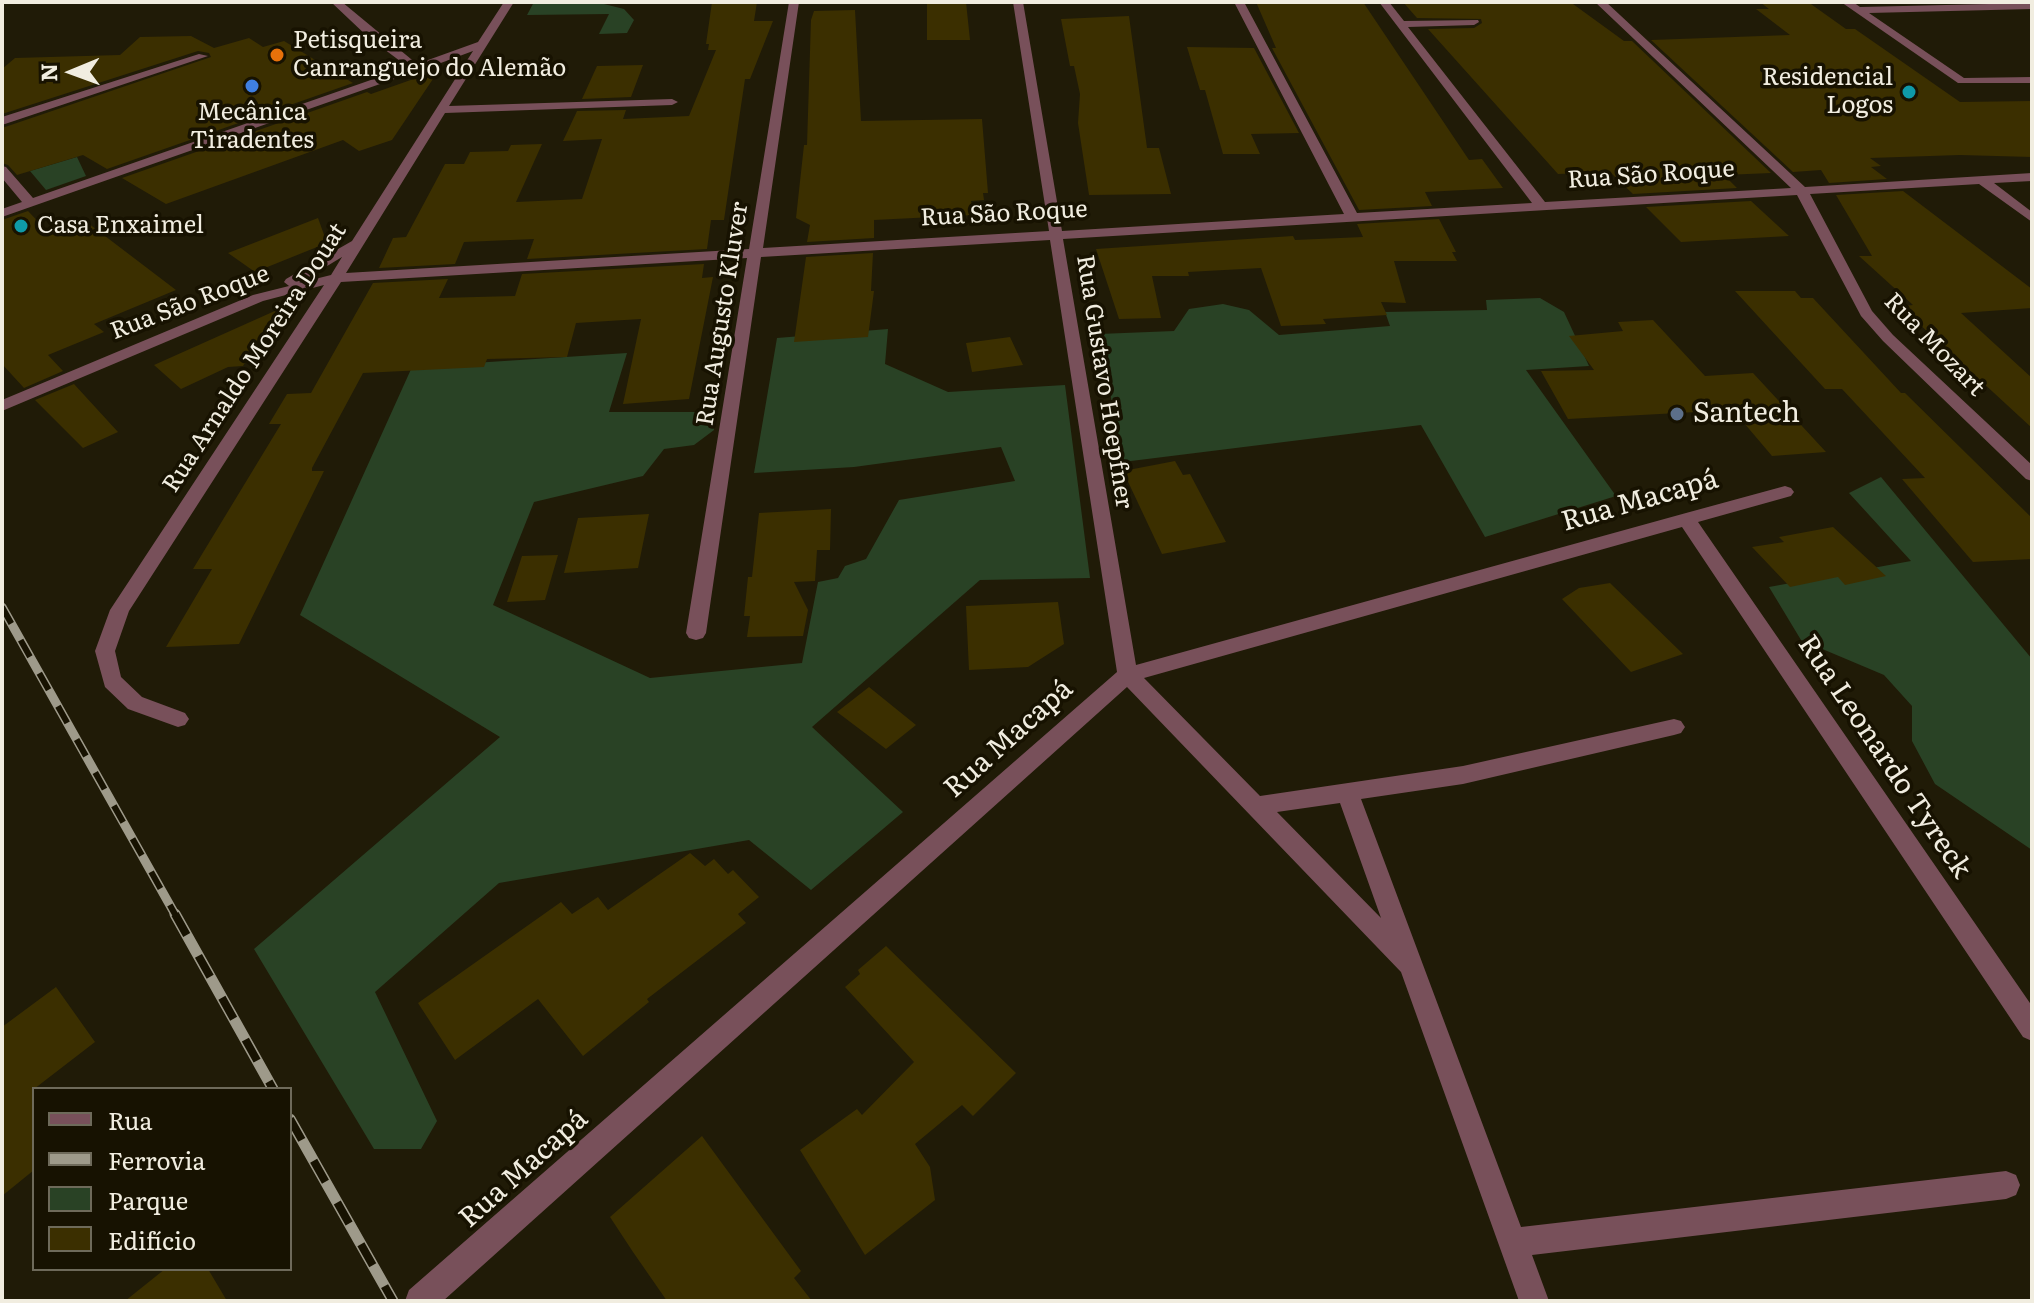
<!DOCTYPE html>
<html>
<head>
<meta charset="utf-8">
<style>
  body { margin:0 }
  #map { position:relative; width:2034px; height:1303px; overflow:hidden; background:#201b07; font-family:Literata,serif }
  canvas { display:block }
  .frame { position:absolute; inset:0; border:4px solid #f1ede0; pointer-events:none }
  .legend { position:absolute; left:32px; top:1087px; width:260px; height:184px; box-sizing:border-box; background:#171201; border:2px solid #6e6a5a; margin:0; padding:10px 14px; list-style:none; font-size:24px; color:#f1ede0 }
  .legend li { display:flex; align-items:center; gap:16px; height:40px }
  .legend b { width:40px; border:2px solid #6e6a5a }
  .north { position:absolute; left:32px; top:32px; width:80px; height:80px; -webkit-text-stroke:6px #171201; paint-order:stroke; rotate:269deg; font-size:22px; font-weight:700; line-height:32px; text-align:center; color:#f1ede0 }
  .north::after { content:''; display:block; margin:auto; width:28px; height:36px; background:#f1ede0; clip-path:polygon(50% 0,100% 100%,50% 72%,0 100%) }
</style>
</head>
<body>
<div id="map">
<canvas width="2034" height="1303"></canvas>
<div class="frame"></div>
<ul class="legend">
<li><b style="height:10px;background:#78505a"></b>Rua</li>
<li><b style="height:10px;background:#9e9a8a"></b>Ferrovia</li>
<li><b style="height:22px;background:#294225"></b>Parque</li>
<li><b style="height:22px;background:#3b2f00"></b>Edifício</li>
</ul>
<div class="north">N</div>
</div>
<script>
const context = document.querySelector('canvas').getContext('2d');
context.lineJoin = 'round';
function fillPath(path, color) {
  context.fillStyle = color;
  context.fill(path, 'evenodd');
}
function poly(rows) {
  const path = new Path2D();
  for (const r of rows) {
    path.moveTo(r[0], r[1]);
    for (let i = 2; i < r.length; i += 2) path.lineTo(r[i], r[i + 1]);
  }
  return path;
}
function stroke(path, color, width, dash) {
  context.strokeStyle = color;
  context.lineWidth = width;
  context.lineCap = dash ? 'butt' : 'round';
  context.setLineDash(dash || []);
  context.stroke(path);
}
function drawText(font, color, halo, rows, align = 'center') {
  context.font = font + ' Literata,serif';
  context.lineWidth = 7;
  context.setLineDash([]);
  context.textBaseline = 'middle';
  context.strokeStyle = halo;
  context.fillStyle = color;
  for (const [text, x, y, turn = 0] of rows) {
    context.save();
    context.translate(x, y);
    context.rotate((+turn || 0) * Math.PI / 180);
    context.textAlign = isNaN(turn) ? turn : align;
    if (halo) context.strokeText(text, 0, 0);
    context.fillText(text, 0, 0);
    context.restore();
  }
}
fillPath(poly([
  [534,2,596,2,624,9,634,20,627,33,599,34,609,14,527,15],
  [77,157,86,176,46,190,30,171],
  [1540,298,1564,312,1589,366,1526,370,1616,496,1485,537,1421,425,1123,462,1099,334,1174,331,1189,309,1223,304,1249,310,1279,335,1390,326,1385,312,1487,310,1486,300],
  [888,329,885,364,948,392,1065,385,1090,578,980,580,812,727,903,812,811,890,749,840,499,883,375,992,437,1121,421,1149,374,1149,254,949,500,737,300,615,412,367,627,353,609,412,711,412,714,430,694,445,664,449,643,476,534,502,493,605,650,678,802,663,818,582,838,578,845,566,866,559,899,500,1015,481,1001,447,854,467,754,473,777,338],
  [1881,477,2032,659,2032,850,1935,784,1912,741,1912,706,1884,675,1801,640,1769,587,1911,561,1849,493]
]), '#294225');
fillPath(poly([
  [712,2,757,2,754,21,773,21,750,79,745,79,724,220,711,220,707,249,527,259,534,239,464,242,455,264,379,268,393,238,406,237,445,164,464,164,470,152,508,151,511,145,542,144,516,202,582,199,602,139,563,141,577,111,626,110,623,119,689,116,716,50,708,50,709,44,706,44],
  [927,2,966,2,970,40,927,40],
  [1256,2,1363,2,1469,160,1482,159,1503,188,1425,192,1432,206,1359,210,1272,48,1276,48],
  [1403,2,1573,4,1624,41,1632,41,1771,173,1724,175,1737,188,1633,194,1610,172,1558,174,1428,29,1474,28,1482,23,1481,19,1417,18],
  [1760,2,1808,2,1846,29,1855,29,1960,102,2032,101,2032,157,1960,155,1870,158,1881,166,1871,167,1887,179,1829,183,1821,170,1793,172,1651,40,1790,35,1756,9,1769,9],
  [855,10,861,121,982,119,988,193,983,193,984,200,971,201,974,215,874,220,874,238,807,242,810,225,796,218,804,145,807,145,811,20,814,11],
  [1129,16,1147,148,1159,148,1171,194,1089,195,1078,123,1080,94,1074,66,1070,66,1061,19],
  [191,36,214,48,249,38,263,47,284,41,353,83,107,169,83,155,17,175,8,165,2,163,2,128,211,57,209,53,198,51,2,114,2,69,15,58,120,55,140,37],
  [1187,47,1254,48,1299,133,1251,134,1260,154,1223,154,1205,90,1200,90],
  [643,65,631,97,582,99,597,66],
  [439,70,392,140,359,151,343,140,166,204,122,178,367,92,371,94],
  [1903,191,2032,289,2032,308,1961,313,2032,378,2032,428,1917,322,1922,322,1905,306,1913,305,1859,256,1872,256,1836,195],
  [1751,201,1789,236,1681,242,1646,207],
  [28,211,49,233,84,220,176,290,94,324,104,332,48,355,63,371,24,388,2,364,2,220],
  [318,218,327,243,255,272,228,253],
  [1439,219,1456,252,1452,252,1457,261,1394,261,1406,303,1381,302,1387,315,1323,319,1326,324,1281,326,1261,268,1188,272,1189,276,1152,276,1161,318,1119,319,1096,249,1293,236,1295,240,1363,237,1357,224],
  [873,253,871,291,874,291,868,337,794,342,806,257],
  [704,264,702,278,713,277,689,399,623,404,641,319,576,323,567,357,487,359,484,367,363,373,312,468,312,471,324,471,239,644,166,647,212,569,193,569,281,424,269,424,287,394,311,393,373,283,448,279,439,298,515,296,522,274],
  [1735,291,1795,291,1801,298,1813,298,1901,393,1905,393,2032,518,2032,559,1973,562,1902,479,1925,478,1842,389,1825,389],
  [277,310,243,366,228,367,181,389,154,365],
  [1653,320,1705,376,1753,373,1826,452,1772,456,1733,410,1568,419,1541,371,1594,370,1569,336,1623,331,1618,322],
  [1010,337,1023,365,972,372,966,343],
  [74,384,118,432,83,448,35,400],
  [1175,461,1183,475,1190,474,1226,542,1162,554,1123,471],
  [831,509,830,550,817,550,815,581,794,582,808,610,803,636,747,637,750,616,744,616,748,577,752,577,759,513],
  [649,514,638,568,564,573,578,518],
  [1833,527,1886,576,1845,585,1838,577,1790,587,1752,547,1784,542,1779,537],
  [558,555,545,600,507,602,522,556],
  [1610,583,1683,654,1631,672,1562,599,1579,588],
  [1058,602,1064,644,1028,667,969,670,966,606],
  [869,687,916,725,886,749,837,712],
  [690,853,705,866,714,859,728,874,733,870,759,897,738,914,746,923,647,999,649,1002,583,1056,538,999,455,1060,418,1003,561,902,572,914,598,897,608,910],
  [886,946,1016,1073,973,1116,962,1105,915,1144,930,1167,935,1200,865,1255,800,1150,857,1109,862,1115,914,1062,845,987,860,974,858,970],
  [56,987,95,1042,34,1089,34,1170,2,1196,2,1027],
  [702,1136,801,1271,794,1278,812,1301,667,1301,633,1252,610,1217],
  [165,1269,208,1269,227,1301,125,1301]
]), '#3b2f00');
fillPath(poly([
  [331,2,342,2,417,64,478,42,504,2,514,2,449,106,672,99,678,102,672,105,445,113,346,273,749,249,789,2,799,2,763,248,1049,231,1013,2,1023,2,1062,231,1344,214,1234,2,1244,2,1357,213,1532,203,1379,2,1389,2,1404,21,1478,20,1479,22,1474,25,1408,27,1545,202,1791,188,1595,2,1606,2,1805,187,2032,173,2032,181,1994,183,2032,212,2032,222,1979,184,1810,194,1872,311,1893,335,2032,465,2032,481,2026,479,1883,341,1861,316,1797,195,1063,239,1136,665,1686,513,1785,486,1791,488,1794,492,1791,496,1698,522,2032,1006,2032,1041,2023,1037,1682,527,1144,678,1260,796,1463,766,1674,719,1681,721,1685,727,1681,733,1674,735,1463,784,1361,799,1521,1227,2006,1171,2016,1175,2020,1185,2016,1195,2006,1199,1532,1255,1549,1301,1519,1301,1401,972,1127,687,443,1301,405,1301,409,1290,1117,672,1050,240,761,257,706,633,703,638,696,640,689,638,686,633,747,258,341,282,129,611,115,651,121,677,142,697,185,713,189,719,185,725,178,727,128,709,105,687,95,651,110,610,324,285,263,301,2,411,2,400,253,295,289,286,284,282,286,279,352,241,473,51,430,67,429,70,417,71,2,217,2,209,22,202,2,178,2,166,6,167,33,198,408,67,368,37,331,2],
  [342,257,331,275,299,283,342,257],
  [1340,803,1381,918,1277,812,1340,803],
  [1841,2,1853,2,1860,7,2032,3,2032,9,1869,13,1964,78,2032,77,2032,83,1958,83,1841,2],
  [199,54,208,56,2,125,2,117,199,54]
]), '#78505a');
const railFar1 = poly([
  [2,607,176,916]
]);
const rail = poly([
  [175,914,273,1089],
  [290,1119,393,1301]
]);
stroke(railFar1, '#9e9a8a', 9);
stroke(rail, '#9e9a8a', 11);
stroke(railFar1, '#171201', 6, [19]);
stroke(rail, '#171201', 8, [24]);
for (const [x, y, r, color] of [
  [277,55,8,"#e8710a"],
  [252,86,8,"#3f7fe0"],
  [1909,92,8,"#0f9aa8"],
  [21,226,8,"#0f9aa8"],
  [1677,414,8,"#5c6f8a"]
]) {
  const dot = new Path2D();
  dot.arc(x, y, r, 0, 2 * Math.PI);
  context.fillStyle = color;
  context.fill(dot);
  stroke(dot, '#171201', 3);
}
drawText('24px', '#f1ede0', '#171201', [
  ["Petisqueira",293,41],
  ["Canranguejo do Alemão",293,69],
  ["Residencial",1893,78,"right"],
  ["Logos",1893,106,"right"],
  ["Mecânica",252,113,"center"],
  ["Tiradentes",252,141,"center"],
  ["Casa Enxaimel",37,226]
], 'left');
drawText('24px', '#f1ede0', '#171201', [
  ["Rua São Roque",1651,175,-4],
  ["Rua São Roque",1004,214,-3],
  ["Rua São Roque",190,303,-21],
  ["Rua Augusto Kluver",723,314,-81],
  ["Rua Mozart",1934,345,46],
  ["Rua Arnaldo Moreira Douat",255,358,-57],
  ["Rua Gustavo Hoepfner",1104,382,81]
]);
drawText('28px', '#f1ede0', '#171201', [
  ["Santech",1693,414]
], 'left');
drawText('28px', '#f1ede0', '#171201', [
  ["Rua Macapá",1640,501,-16],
  ["Rua Macapá",1009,739,-42],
  ["Rua Leonardo Tyreck",1884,757,56],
  ["Rua Macapá",524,1169,-42]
]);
</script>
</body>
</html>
